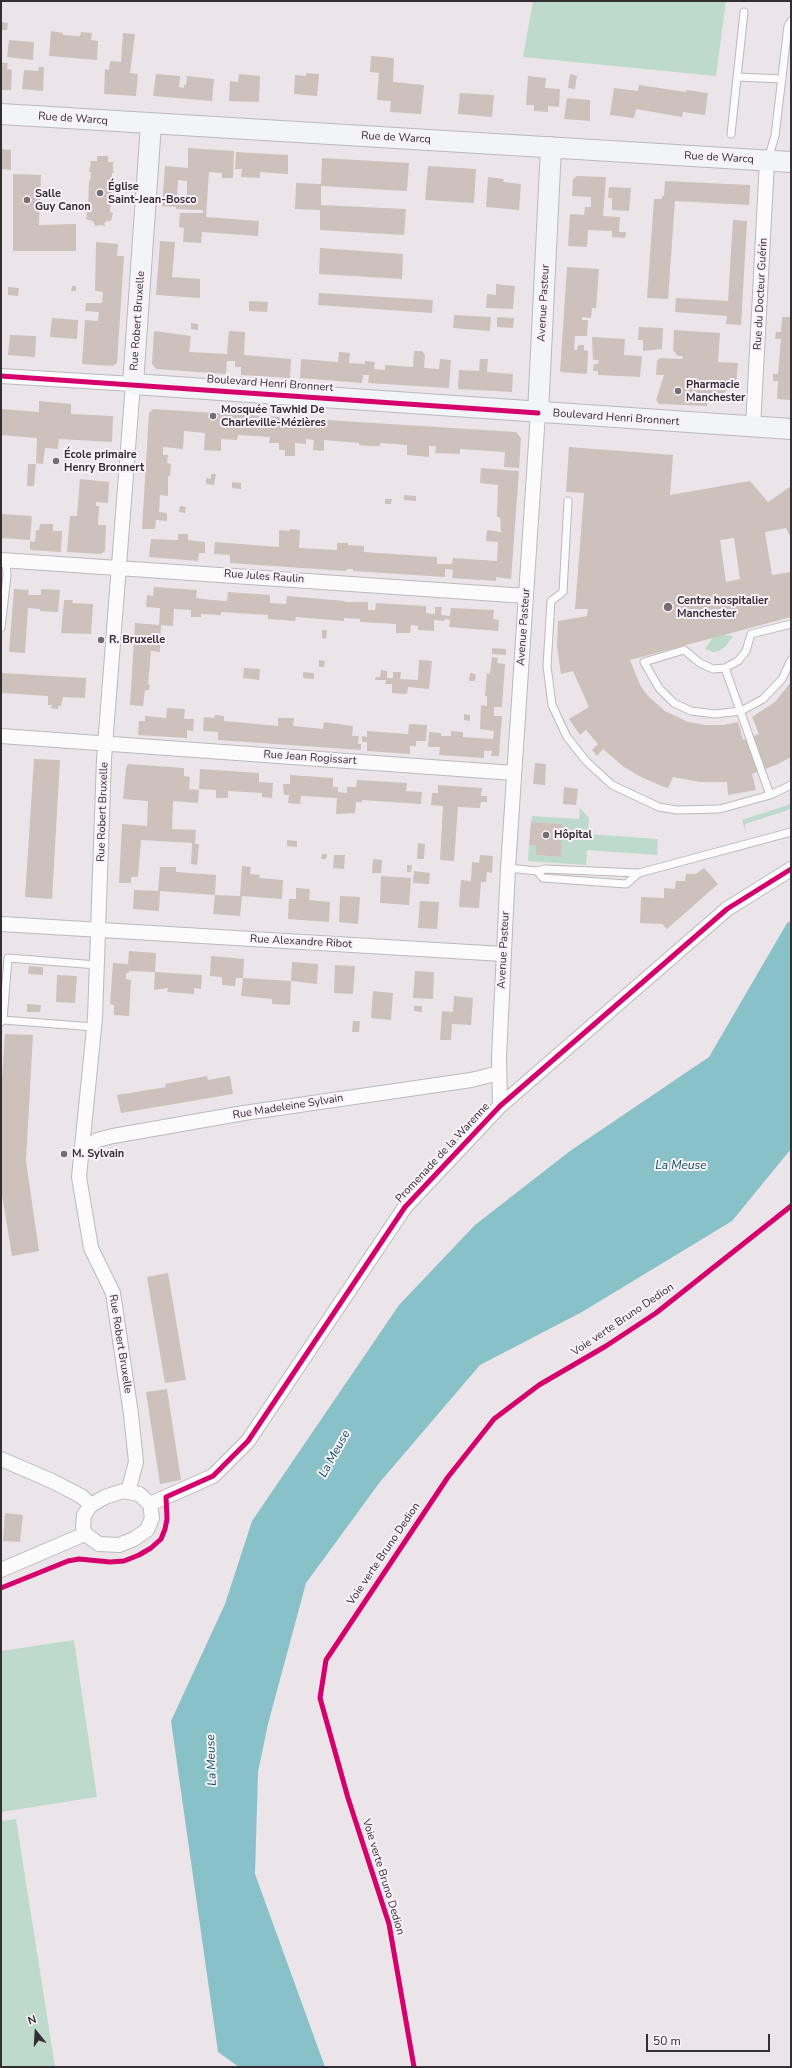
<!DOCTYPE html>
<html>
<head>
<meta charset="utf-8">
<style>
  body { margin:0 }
  #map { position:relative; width:792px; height:2068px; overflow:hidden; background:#ebe5ea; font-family:"Nunito Sans",sans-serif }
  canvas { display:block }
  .frame { position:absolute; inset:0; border:2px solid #322e32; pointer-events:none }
  .north { position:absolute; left:16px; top:2012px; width:40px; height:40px; -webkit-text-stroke:3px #faf0f9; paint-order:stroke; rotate:342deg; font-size:11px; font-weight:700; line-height:16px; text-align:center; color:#322e32 }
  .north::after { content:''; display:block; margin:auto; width:14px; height:18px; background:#322e32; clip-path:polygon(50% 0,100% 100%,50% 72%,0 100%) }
  .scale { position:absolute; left:646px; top:2034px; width:124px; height:18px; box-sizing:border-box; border:2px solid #322e32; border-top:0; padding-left:5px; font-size:12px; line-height:14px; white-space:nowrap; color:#322e32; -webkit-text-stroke:3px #faf0f9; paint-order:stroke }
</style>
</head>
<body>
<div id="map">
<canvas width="792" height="2068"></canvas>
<div class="frame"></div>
<div class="north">N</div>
<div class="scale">50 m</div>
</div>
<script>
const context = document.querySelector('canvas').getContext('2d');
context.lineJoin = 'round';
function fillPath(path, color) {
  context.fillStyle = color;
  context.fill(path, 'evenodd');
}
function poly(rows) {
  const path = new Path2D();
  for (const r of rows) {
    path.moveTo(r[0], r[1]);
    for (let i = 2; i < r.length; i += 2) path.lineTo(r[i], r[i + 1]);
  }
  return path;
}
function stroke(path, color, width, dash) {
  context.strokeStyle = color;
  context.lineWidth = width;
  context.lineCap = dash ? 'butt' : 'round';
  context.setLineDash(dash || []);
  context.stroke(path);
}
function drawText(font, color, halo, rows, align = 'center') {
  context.font = font + ' "Nunito Sans",sans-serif';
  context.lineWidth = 4;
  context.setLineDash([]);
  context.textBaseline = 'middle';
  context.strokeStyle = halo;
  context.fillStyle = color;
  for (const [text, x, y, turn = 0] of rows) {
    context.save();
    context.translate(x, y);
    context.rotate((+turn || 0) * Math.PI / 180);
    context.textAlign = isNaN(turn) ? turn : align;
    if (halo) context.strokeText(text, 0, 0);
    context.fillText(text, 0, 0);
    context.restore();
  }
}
fillPath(poly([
  [533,1,726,1,716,76,523,57],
  [722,635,733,636,726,646,719,651,712,652,705,649,713,637],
  [791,804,791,809,745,824,746,833,742,820],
  [580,808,589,818,588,834,658,839,657,855,587,850,586,865,528,861,529,845,536,845,536,855,561,857,563,824,531,822,532,816,579,819],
  [74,1640,97,1797,1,1812,1,1651],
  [16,1819,55,2067,1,2067,1,1821]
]), '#bddacc');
fillPath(poly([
  [791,921,791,1149,732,1221,582,1312,480,1365,380,1482,306,1583,268,1724,258,1772,255,1874,325,2067,239,2067,218,2052,171,1721,225,1604,252,1521,399,1305,475,1225,570,1151,709,1057,787,923]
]), '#88c2c8');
fillPath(poly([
  [1,22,8,23,7,30,1,30],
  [51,31,63,33,63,35,80,36,81,32,92,33,91,40,98,41,97,60,49,56],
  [123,33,135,34,130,73,138,74,136,96,104,94,105,69,109,70,110,61,121,62],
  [9,40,34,42,33,60,7,57],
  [371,56,394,58,393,82,424,85,421,114,390,112,391,101,377,100,379,73,370,72],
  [1,63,8,63,7,69,12,70,11,90,1,90],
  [39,67,44,67,43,91,22,89,24,70,38,71],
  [306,73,319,74,317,96,294,94,295,75,306,76],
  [156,74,180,76,179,87,184,88,184,85,186,85,187,76,214,79,212,101,153,96],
  [239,74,260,76,259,102,229,101,230,81,238,82],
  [570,74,577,76,575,89,568,88],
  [528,76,546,78,545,88,560,89,559,107,548,106,548,112,534,111,534,105,526,105],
  [639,85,686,92,686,90,708,93,705,115,683,112,682,117,636,109,634,118,610,115,614,88,638,91],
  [460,93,494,95,492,117,458,114],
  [567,98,590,100,590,121,564,119],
  [188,148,234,151,233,178,222,178,222,173,209,172,206,217,259,221,258,236,202,232,201,243,183,242,184,228,179,227,180,213,203,213,203,210,176,209,176,207,162,206,165,166,188,168],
  [178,180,187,181,187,201,177,201],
  [1,149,11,150,11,170,1,169],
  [236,152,288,155,288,174,260,172,260,178,241,177,242,169,235,169],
  [97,156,108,156,108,162,115,162,113,163,113,171,115,171,112,173,112,182,114,182,114,184,112,184,111,191,113,194,111,193,111,201,113,203,111,203,110,212,113,213,111,221,106,221,104,224,106,227,102,225,95,226,93,221,85,219,87,217,86,210,88,210,89,180,90,181,91,172,89,172,91,162,87,161,97,161],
  [322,158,409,163,407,191,321,186,321,205,406,209,404,235,320,230,320,210,295,209,296,183,321,184],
  [428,166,476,169,474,203,425,200],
  [13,174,41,175,39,225,76,224,76,251,13,251],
  [577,176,606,177,603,216,620,217,619,232,626,232,625,238,612,237,612,231,588,230,587,247,568,246,570,214,584,215,585,207,591,207,591,197,572,196,573,179],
  [488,177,504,179,503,182,521,184,519,210,486,207],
  [665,181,750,185,749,205,675,201,668,299,647,298,654,199,662,199,662,196,664,196],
  [609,187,631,188,629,211,612,210,612,198,608,198],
  [733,220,747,221,741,325,726,324,727,316,675,312,676,298,728,301],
  [160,241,175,242,172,277,200,279,200,298,156,295],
  [96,242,118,244,117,256,124,256,117,363,113,366,82,364,85,320,98,321,99,312,85,311,86,303,102,303,103,292,95,291],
  [320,248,403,254,402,279,319,274],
  [567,267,599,269,596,308,592,308,591,318,582,317,582,320,588,320,587,336,575,336,574,350,577,350,578,345,584,345,584,350,588,351,587,374,560,372],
  [496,284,515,286,513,309,486,308,487,294,496,295],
  [72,286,76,286,76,291,71,291],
  [8,287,19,288,18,296,8,295],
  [319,293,433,300,432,313,318,305],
  [249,301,268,302,267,312,249,311],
  [454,315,491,317,490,331,453,328],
  [497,317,514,318,513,328,497,327],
  [782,317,791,317,791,400,777,399,778,381,773,381,773,374,778,374,781,339,775,339,776,332,781,332],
  [52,318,78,320,77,339,50,337],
  [191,323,198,324,198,330,191,329],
  [639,327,663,328,662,349,643,351,643,340,638,340],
  [674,330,720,333,718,362,738,363,736,384,728,383,727,390,723,394,708,394,707,406,659,404,656,400,664,375,656,375,657,361,660,358,682,359,683,356,678,356,673,350],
  [154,331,191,336,189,352,227,354,229,331,245,332,244,355,291,359,290,378,241,375,241,367,235,367,235,361,227,361,226,374,156,369,152,364],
  [10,335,36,336,35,357,8,355],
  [592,337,625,339,624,355,642,356,640,377,598,375,598,371,593,371,594,364,598,364,599,360,593,360],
  [414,351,422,351,425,355,424,368,439,369,440,359,451,360,449,388,368,383,369,375,363,375,362,383,300,378,301,359,338,362,339,352,350,353,349,363,365,364,365,361,375,362,374,369,385,370,385,365,413,367],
  [480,359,488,359,487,372,513,374,512,392,458,389,459,370,479,371],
  [39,401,71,404,71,414,113,416,112,442,59,439,58,449,45,448,43,464,36,463,37,438,1,435,1,409,39,412],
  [153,409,516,432,521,438,519,468,504,467,505,452,460,449,460,454,435,453,436,446,429,446,429,457,407,455,407,445,380,443,380,446,370,446,359,445,359,443,324,440,324,451,313,450,314,440,306,439,306,444,295,443,295,456,285,456,285,450,279,450,279,443,269,443,270,437,238,435,237,440,221,439,221,451,204,450,205,433,184,431,183,449,163,447,163,455,168,455,167,463,171,464,170,476,168,476,168,496,160,495,159,512,167,513,167,521,156,520,155,529,142,529,149,413],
  [569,447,673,455,670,495,750,481,768,502,791,486,791,538,786,528,765,532,772,575,791,572,791,617,630,660,640,685,648,696,665,711,688,722,705,725,723,725,738,722,743,740,759,734,752,717,775,702,791,682,791,757,778,764,752,774,756,790,728,795,727,782,700,782,673,777,668,788,662,786,643,778,624,767,603,749,597,756,592,750,598,744,586,730,580,735,569,719,589,707,573,671,561,674,557,647,558,621,587,616,588,609,575,609,584,493,566,492],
  [734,538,740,579,726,582,720,540],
  [28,464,36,464,34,486,27,486],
  [481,468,519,471,511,579,496,577,496,581,452,578,453,570,445,569,445,577,353,571,353,569,347,569,346,571,230,563,230,555,214,554,215,542,279,547,279,530,290,531,290,529,300,530,299,548,337,550,337,543,348,543,348,545,364,546,364,552,437,557,437,564,452,564,453,558,497,561,498,542,486,541,487,530,501,532,500,517,497,517,498,485,480,483],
  [211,474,216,474,214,485,206,484,206,478,211,479],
  [80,479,109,482,108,503,96,502,96,506,99,506,98,525,106,525,105,551,101,554,67,552,70,516,77,516],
  [232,482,241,483,241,489,232,488],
  [404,495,416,496,416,501,404,500],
  [385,499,392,499,391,504,385,504],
  [180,506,186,507,185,513,179,512],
  [1,514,32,516,30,540,1,538],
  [40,524,53,524,53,531,62,531,61,552,30,550,30,541,35,542,36,530,39,530],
  [178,534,188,534,188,540,205,542,205,553,199,553,198,561,149,557,151,539,178,540],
  [154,587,197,590,196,598,212,600,227,601,228,592,270,595,270,603,286,604,287,596,345,601,344,602,368,602,368,610,375,610,376,603,426,606,426,613,435,614,435,607,442,607,441,615,450,616,451,608,494,610,493,619,499,620,498,631,449,627,450,620,445,619,444,621,434,620,434,631,418,630,418,626,411,625,410,633,396,633,396,624,360,622,360,619,344,618,344,621,296,617,295,621,268,619,268,615,221,612,221,615,201,614,201,617,191,617,191,610,174,609,173,626,161,625,160,652,151,651,148,684,150,685,149,690,145,690,143,706,130,705,135,623,159,625,160,608,146,607,147,595,153,596],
  [14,589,29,590,28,595,41,595,41,589,60,590,58,612,40,611,40,609,28,608,25,653,9,652],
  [64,600,73,600,72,603,93,604,91,634,61,633],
  [322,630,327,630,326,639,322,638],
  [492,648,506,649,506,655,492,654],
  [492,657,498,658,497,663,505,664,502,707,494,707,494,716,502,716,499,756,491,756,492,751,484,751,484,758,439,755,440,747,428,747,429,732,441,733,441,736,451,736,451,731,463,732,463,737,493,739,494,731,480,729,481,705,487,706,487,696,485,696,487,673,490,674],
  [319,660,325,661,324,667,319,667],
  [419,660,432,661,429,689,408,687,407,694,392,693,392,684,385,684,386,680,375,680,376,677,380,677,381,670,387,671,387,678,393,678,393,672,401,672,400,679,418,680],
  [244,668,260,669,259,680,243,678],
  [303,672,314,673,314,679,303,678],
  [1,673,86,678,85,698,63,697,61,706,58,706,58,709,51,708,52,705,48,705,48,696,1,693],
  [470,673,476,674,475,681,469,681],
  [167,708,185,709,184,719,194,719,193,731,187,730,187,738,138,735,139,721,145,721,145,716,166,718],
  [464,714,470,715,470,721,464,720],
  [215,715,224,716,224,721,278,726,278,718,294,718,293,726,323,729,324,722,353,726,352,736,359,736,358,744,361,744,361,750,218,740,218,732,203,731,204,717,214,718],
  [409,724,427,725,426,741,416,741,416,746,410,746,410,754,367,751,367,742,362,742,362,736,367,737,367,731,408,734],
  [34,759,60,760,52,899,25,897],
  [535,763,546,764,545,785,533,784],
  [128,764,184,768,184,776,190,777,189,789,199,790,198,803,173,801,172,829,196,830,195,844,199,844,197,865,191,864,192,843,141,840,138,877,131,877,131,883,119,883,122,824,147,826,148,801,123,799,126,768],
  [200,769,259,773,259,782,273,783,272,798,262,797,262,793,228,791,228,798,216,798,216,790,199,789],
  [290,775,333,778,333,787,338,787,338,792,347,793,347,787,356,787,357,780,407,783,406,791,422,792,421,804,362,800,362,802,356,802,355,813,336,814,337,798,301,796,300,804,288,803,289,795,284,795,283,784,290,784],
  [438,785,482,788,481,796,487,796,487,802,481,802,480,808,458,807,454,861,440,860,443,806,431,805,432,793,438,793],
  [564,787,578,789,576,805,563,804],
  [531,822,563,824,561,857,536,855,536,845,529,845],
  [287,840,297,841,297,847,287,846],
  [418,843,425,844,424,859,417,859],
  [322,854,327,854,326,859,321,859],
  [334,855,345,855,344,869,333,868],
  [480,855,493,856,492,873,487,872,486,882,481,882,479,908,459,907,461,880,471,881,472,862,479,863],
  [373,859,382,860,381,873,372,873],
  [407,865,412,865,411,872,407,872],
  [242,866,251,867,250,874,260,875,259,878,283,880,282,899,242,896,240,916,213,914,215,895,240,896],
  [160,867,176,867,176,872,216,875,215,895,160,891,159,911,133,909,134,890,158,891],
  [704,868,718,884,667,929,662,924,640,923,641,897,664,898,664,888,675,889,676,881,685,881,686,874,696,874],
  [414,871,430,873,429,884,413,883],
  [381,876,411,878,409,905,380,903],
  [296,888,310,889,309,900,330,902,329,922,288,919,289,899,296,899],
  [340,896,360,897,358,924,339,922],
  [420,901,439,902,437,929,418,928],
  [129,951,156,953,155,972,129,971,129,973,126,973,126,979,131,980,129,1016,114,1015,114,1005,110,1004,113,963,128,964],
  [211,956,244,959,243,978,236,978,235,986,222,985,222,977,210,976],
  [292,962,318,964,317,984,291,981,290,1005,272,1004,272,999,241,996,243,978,291,981],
  [335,965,355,966,353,994,334,993],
  [29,966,43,967,43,975,28,974],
  [415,971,434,972,433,999,413,998],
  [155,972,202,975,201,989,194,988,194,994,167,992,168,988,154,990],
  [57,975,77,976,75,1003,56,1002],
  [373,991,393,993,391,1020,371,1018],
  [454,996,473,998,471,1025,452,1024,451,1040,440,1040,442,1011,453,1012],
  [27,1004,41,1005,40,1012,27,1012],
  [414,1006,422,1006,422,1012,414,1011],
  [353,1021,360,1021,359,1032,352,1032],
  [5,1034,33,1035,26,1161,39,1251,12,1256,1,1189,1,1093],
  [207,1076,208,1080,230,1076,233,1094,121,1113,117,1095,166,1087,165,1084],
  [168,1273,186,1380,165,1383,147,1277],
  [167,1389,181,1480,160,1484,146,1392],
  [5,1513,23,1515,20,1542,3,1541]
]), '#cdc1bb');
const lane = poly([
  [737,77,782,79],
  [731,134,744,12],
  [768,159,775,136,788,26,791,21],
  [568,501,563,592,551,601,547,666,552,705,567,737,586,761,612,785,659,807,677,810,720,809,770,795,791,785],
  [791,624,751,634,746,651,738,661,725,668,713,669,700,663,684,650,644,662,659,688,674,703,691,711,715,714,741,711,763,699,782,679,791,660],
  [1,628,7,575,6,560],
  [725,668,770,795],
  [508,868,537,871,545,869,639,873,626,884,543,878,537,871],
  [639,873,791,832],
  [3,1020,94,1027],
  [1,1022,3,1020,8,958,97,965]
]);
const street = poly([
  [1,376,133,384,104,759,95,1018,79,1177,91,1248,113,1293,131,1414,136,1462,128,1492],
  [753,427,767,161],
  [1,560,526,596],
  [1,736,514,773],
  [1,924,503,954],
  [500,1106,499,1057,508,868,538,413],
  [82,1153,97,1140,113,1136,244,1113,471,1080,499,1073],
  [1,1459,52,1481,81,1496,91,1505],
  [123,1491,139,1494,150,1504,152,1518,147,1530,134,1539,119,1545,99,1544,85,1534,83,1527,84,1515,91,1505,105,1497,123,1491],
  [150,1504,213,1476,248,1441,405,1207,500,1106,727,909,791,869],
  [1,1570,85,1534]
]);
const secondary = poly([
  [1,114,791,162],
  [151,124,133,384,791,429],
  [538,413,551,147]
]);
stroke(lane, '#bcb8bb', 9);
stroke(street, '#bcb8bb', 16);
stroke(secondary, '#bcb8bb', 22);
stroke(lane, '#fcfbfc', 7);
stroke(street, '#fcfbfc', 14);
stroke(secondary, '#f2f4f7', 20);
stroke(poly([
  [1,376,538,413],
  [1,1588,68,1561,79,1559,110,1562,124,1561,139,1555,151,1548,161,1539,165,1529,167,1519,166,1497,213,1476,248,1441,405,1207,500,1106,727,909,791,869],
  [414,2067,389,1924,348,1798,320,1698,326,1660,448,1477,494,1419,539,1385,606,1346,656,1313,791,1206]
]), '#d6006c', 5);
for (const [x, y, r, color] of [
  [100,193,4,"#736e72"],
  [27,200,4,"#736e72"],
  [678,391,4,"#736e72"],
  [213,416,4,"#736e72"],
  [56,461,4,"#736e72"],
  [668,607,5,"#736e72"],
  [101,640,4,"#736e72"],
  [546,835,4,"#736e72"],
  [64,1154,4,"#736e72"]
]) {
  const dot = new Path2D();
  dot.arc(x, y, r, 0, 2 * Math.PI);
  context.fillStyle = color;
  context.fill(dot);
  stroke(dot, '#faf0f9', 1.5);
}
drawText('11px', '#322e32', '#faf0f9', [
  ["Rue de Warcq",73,119,4],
  ["Rue de Warcq",396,138,3],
  ["Rue de Warcq",719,158,3],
  ["Rue du Docteur Guérin",761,294,-87],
  ["Avenue Pasteur",544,303,-87],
  ["Rue Robert Bruxelle",138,321,-86],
  ["Boulevard Henri Bronnert",270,384,4],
  ["Boulevard Henri Bronnert",616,418,4],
  ["Rue Jules Raulin",264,577,4],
  ["Avenue Pasteur",524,627,-86],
  ["Rue Jean Rogissart",310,758,4],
  ["Rue Robert Bruxelle",103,812,-88],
  ["Rue Alexandre Ribot",301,942,3],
  ["Avenue Pasteur",504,950,-87],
  ["Rue Madeleine Sylvain",288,1107,-9],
  ["Promenade de la Warenne",443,1153,-47],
  ["Voie verte Bruno Dedion",623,1320,-34],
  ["Rue Robert Bruxelle",120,1344,81],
  ["Voie verte Bruno Dedion",384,1554,-56],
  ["Voie verte Bruno Dedion",383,1877,73]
]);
drawText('bold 11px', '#322e32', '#faf0f9', [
  ["Église",108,187],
  ["Saint-Jean-Bosco",108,200],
  ["Salle",35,194],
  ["Guy Canon",35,207],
  ["Pharmacie",686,385],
  ["Manchester",686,398],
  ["Mosquée Tawhid De",221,410],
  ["Charleville-Mézières",221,423],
  ["École primaire",64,455],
  ["Henry Bronnert",64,468],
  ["Centre hospitalier",677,601],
  ["Manchester",677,614],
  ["R. Bruxelle",109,640],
  ["Hôpital",554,835],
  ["M. Sylvain",72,1154]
], 'left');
drawText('italic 12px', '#005156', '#faf0f9', [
  ["La Meuse",681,1166],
  ["La Meuse",335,1454,-61],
  ["La Meuse",212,1760,-92]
]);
</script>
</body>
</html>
